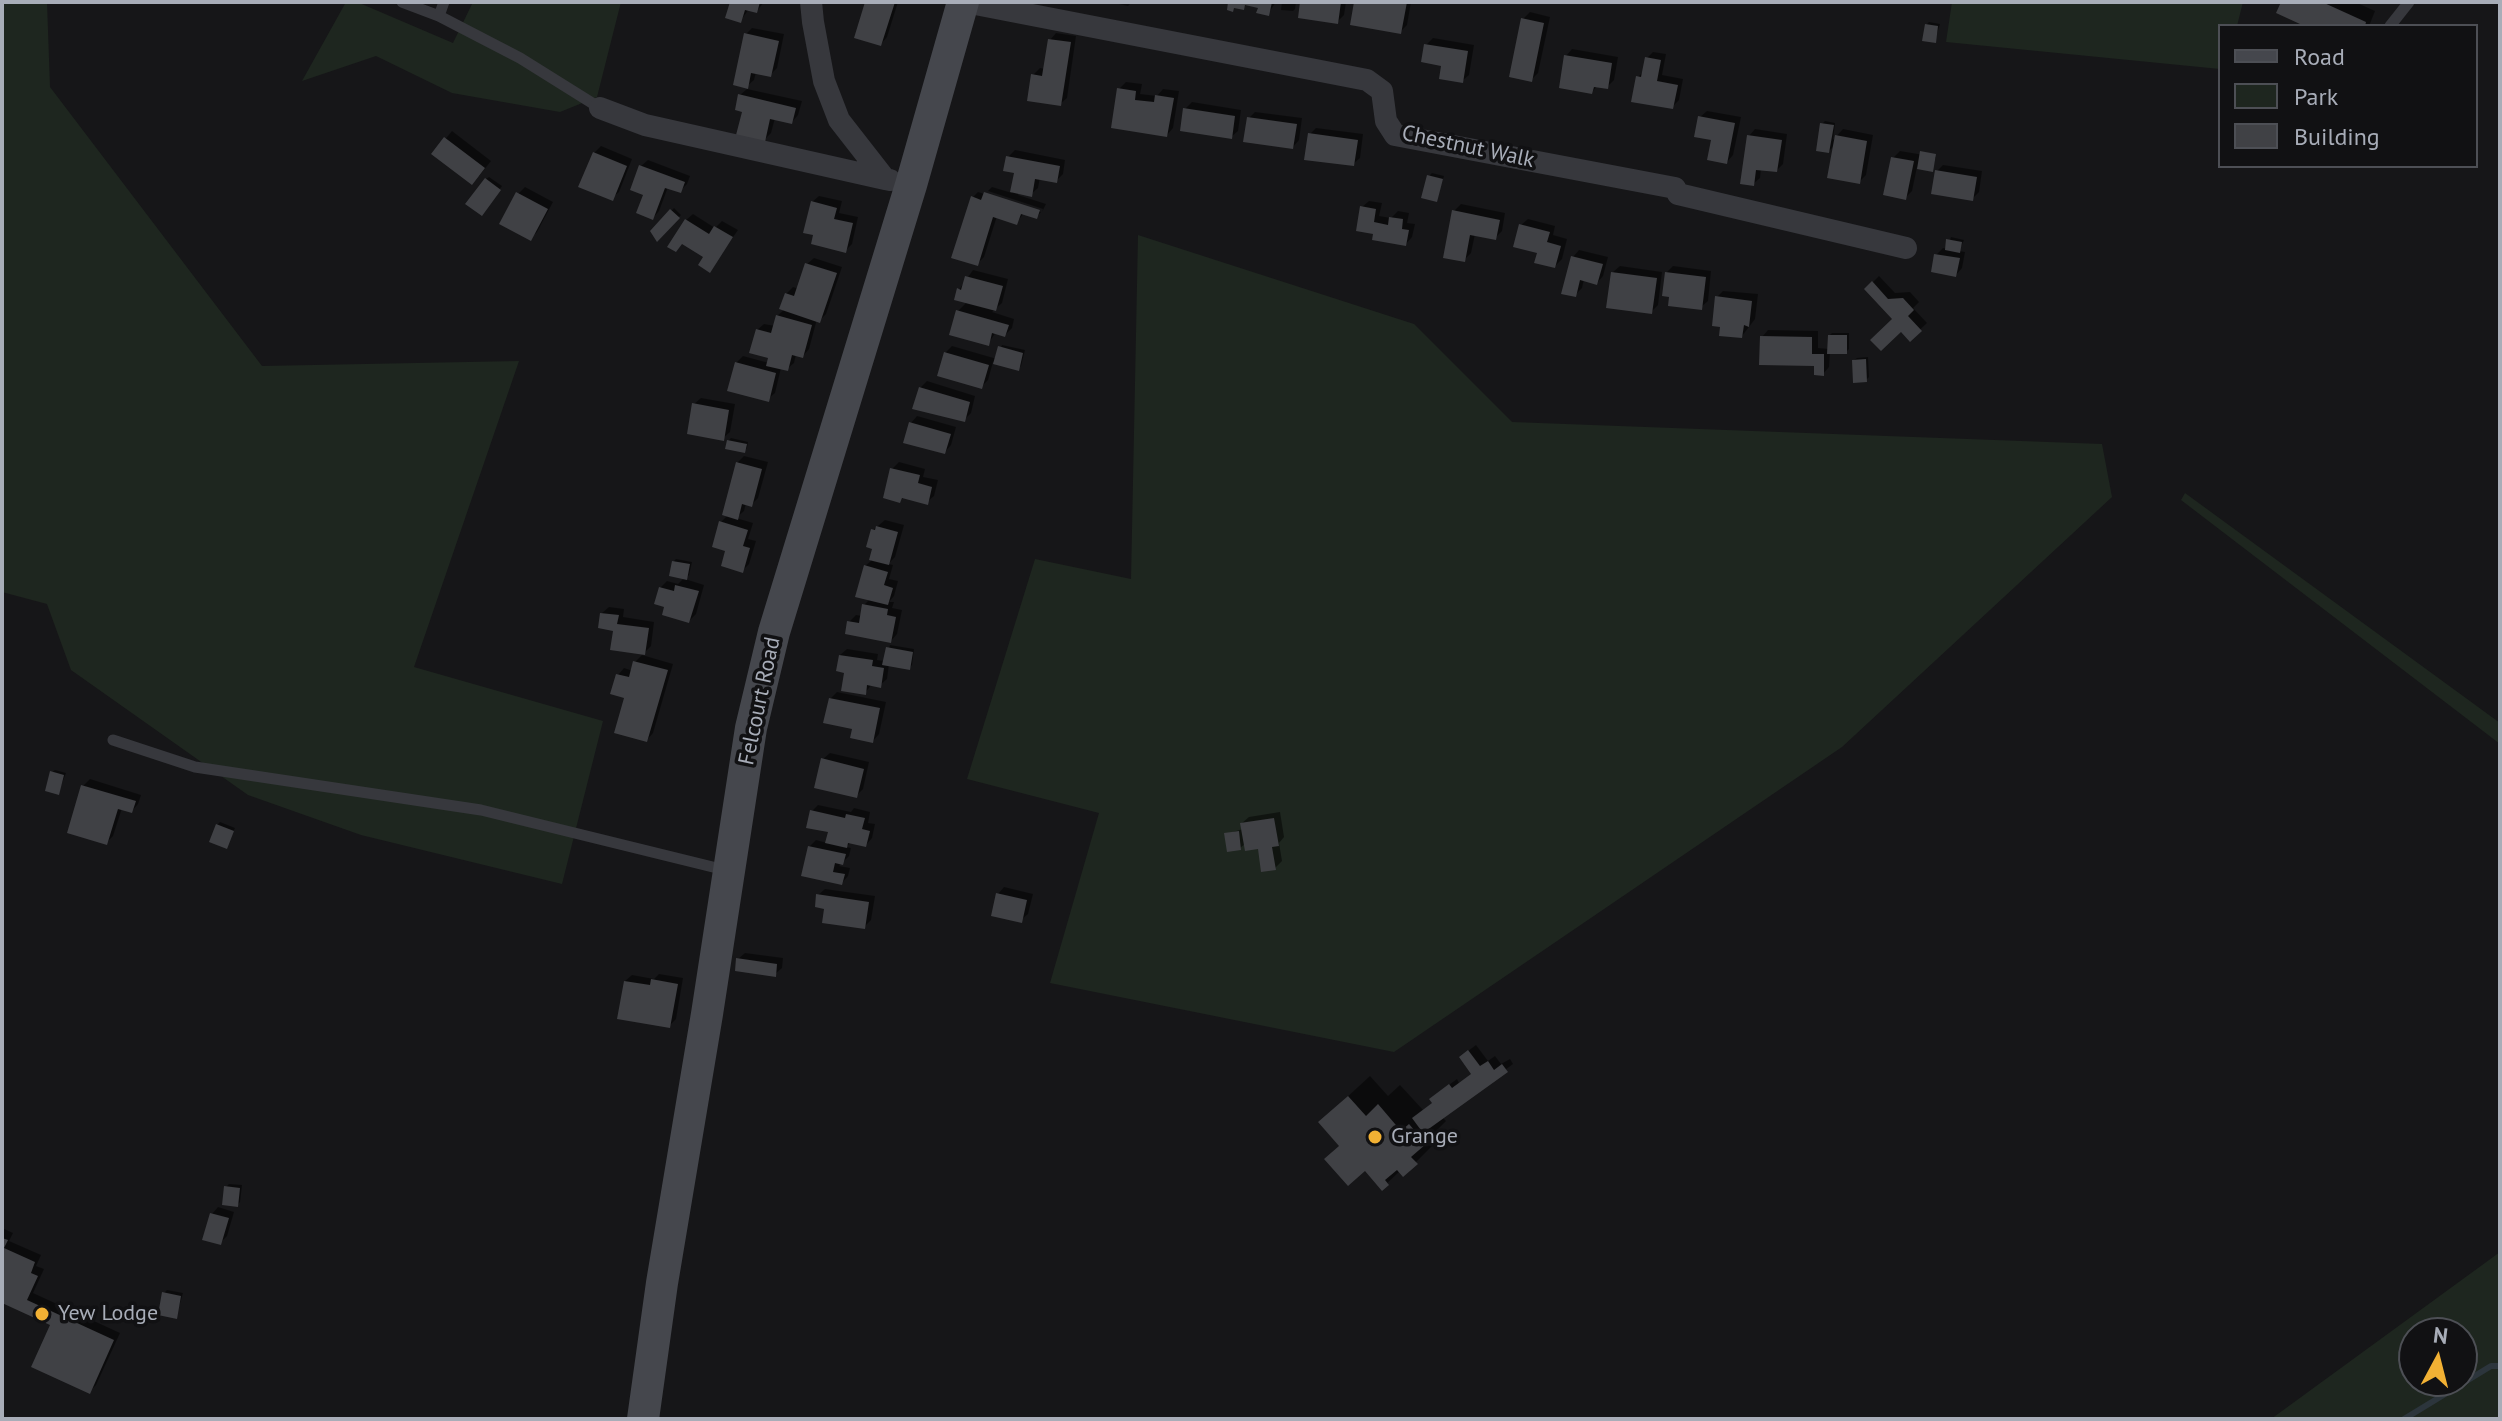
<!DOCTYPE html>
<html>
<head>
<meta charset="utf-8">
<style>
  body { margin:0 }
  #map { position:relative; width:2502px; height:1421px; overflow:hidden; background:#161618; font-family:"PT Sans",sans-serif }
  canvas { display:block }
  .frame { position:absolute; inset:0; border:4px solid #a8adb8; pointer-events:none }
  .legend { position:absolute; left:2218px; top:24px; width:260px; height:144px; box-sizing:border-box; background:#111113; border:2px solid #4d4f55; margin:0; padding:10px 14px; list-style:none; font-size:24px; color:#a8adb8 }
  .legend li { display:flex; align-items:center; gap:16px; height:40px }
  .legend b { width:40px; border:2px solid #4d4f55 }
  .north { position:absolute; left:2398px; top:1317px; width:80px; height:80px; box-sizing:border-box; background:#111113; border:2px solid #4d4f55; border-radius:50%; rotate:7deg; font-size:22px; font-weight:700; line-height:32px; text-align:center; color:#a8adb8 }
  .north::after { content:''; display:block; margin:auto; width:28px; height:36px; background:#f2b134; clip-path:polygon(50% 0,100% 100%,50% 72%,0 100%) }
</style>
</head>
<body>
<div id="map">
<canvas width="2502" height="1421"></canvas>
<div class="frame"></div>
<ul class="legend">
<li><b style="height:10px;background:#45474d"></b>Road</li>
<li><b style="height:22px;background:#1e261f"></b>Park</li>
<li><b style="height:22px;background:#404145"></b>Building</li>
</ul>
<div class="north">N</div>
</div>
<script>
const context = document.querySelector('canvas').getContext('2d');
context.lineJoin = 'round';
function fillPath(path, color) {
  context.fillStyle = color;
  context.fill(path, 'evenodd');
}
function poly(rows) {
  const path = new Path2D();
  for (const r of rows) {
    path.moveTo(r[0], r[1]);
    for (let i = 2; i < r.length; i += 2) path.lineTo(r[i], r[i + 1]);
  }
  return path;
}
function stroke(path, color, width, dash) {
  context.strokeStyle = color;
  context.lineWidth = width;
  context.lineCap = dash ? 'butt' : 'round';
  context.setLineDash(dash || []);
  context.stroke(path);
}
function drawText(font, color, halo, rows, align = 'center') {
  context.font = font + ' "PT Sans",sans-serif';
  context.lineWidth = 7;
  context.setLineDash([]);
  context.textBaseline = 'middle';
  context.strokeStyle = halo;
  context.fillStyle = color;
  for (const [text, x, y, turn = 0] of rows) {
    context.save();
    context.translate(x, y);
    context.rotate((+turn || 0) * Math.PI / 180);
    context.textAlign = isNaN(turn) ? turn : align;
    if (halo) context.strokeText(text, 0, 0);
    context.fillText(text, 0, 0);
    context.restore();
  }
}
fillPath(poly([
  [2,2,47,2,50,87,262,366,519,361,414,667,603,721,562,884,361,835,248,795,71,670,47,604,2,592],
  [346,2,357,2,453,43,473,2,621,2,597,97,560,112,452,93,376,56,302,81],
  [1952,2,2243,2,2237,26,2220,26,2220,69,1946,42],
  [1138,235,1414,324,1512,422,2102,444,2112,497,1842,747,1394,1052,1050,983,1099,813,967,779,1035,559,1131,579],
  [2185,493,2500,723,2500,744,2181,500],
  [2500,1252,2500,1419,2271,1419],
  [2462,1333,2462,1381,2414,1381,2414,1333]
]), '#1e261f');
fillPath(poly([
  [732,2,764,2,757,11,749,9,741,20],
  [867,2,898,2,887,37,881,44],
  [1110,2,1132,2,1128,6],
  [1230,2,1276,2,1268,14,1260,7,1247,4,1243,8,1236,6,1233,9],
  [1282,2,1296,2,1295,9,1293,11,1281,10],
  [1302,2,1346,2,1344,15,1337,22],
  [1356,2,1411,2,1407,25,1400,32],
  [2283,2,2355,2,2375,11,2369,26,2301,26,2303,23],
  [1530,12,1550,17,1538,73,1531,80,1523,19],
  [1929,22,1940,24,1935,41,1926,25],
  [752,28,784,34,777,68,770,75,756,72,754,80,747,86,746,34],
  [1056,33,1076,36,1067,98,1060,104,1033,75,1040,68,1045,69,1050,40],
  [1433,38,1474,45,1469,75,1462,81,1426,45],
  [1572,49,1618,57,1614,80,1607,87,1598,85,1592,92,1566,56],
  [1653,52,1666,54,1662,75,1683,79,1679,100,1672,107,1638,77,1644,71,1647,58],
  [1126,82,1142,84,1140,94,1157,96,1163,89,1179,91,1173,128,1167,135,1119,89],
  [747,89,802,101,798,115,792,122,775,118,771,133,764,140,744,110,740,95],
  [1192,102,1241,110,1238,131,1231,137,1185,109],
  [1707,111,1741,117,1733,155,1727,162,1700,117],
  [1255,112,1302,118,1299,140,1293,147,1249,118],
  [1825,121,1835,123,1833,140,1843,129,1873,135,1866,175,1859,182,1835,145,1829,151,1822,124],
  [1316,128,1363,134,1360,158,1353,164,1310,134],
  [1755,129,1787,134,1783,164,1777,170,1761,168,1760,178,1753,184,1749,136],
  [452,131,491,161,479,176,434,153],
  [601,146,632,159,619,192,612,198,594,153],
  [1015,150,1065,160,1063,174,1056,181,1040,177,1038,188,1031,194,1019,192,1018,195,1046,204,1042,212,1043,209,988,191,992,187,1012,193,1016,172,1008,157],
  [1900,151,1936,157,1932,170,1917,167,1912,191,1905,198,1893,158],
  [648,160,690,176,687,184,680,191,668,187,659,211,653,218,641,166],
  [1943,165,1982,171,1979,192,1972,199,1937,171],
  [1432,173,1444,176,1436,200,1429,176],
  [489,177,502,186,484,211,486,179],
  [525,187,553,202,537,232,530,239,518,194],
  [978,192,1041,212,1037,217,1024,213,1017,222,997,216,984,257,977,264,973,197],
  [819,196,842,201,839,213,858,217,852,244,845,251,812,202],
  [1369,201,1382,203,1379,216,1391,218,1398,211,1409,213,1407,223,1415,224,1412,237,1406,244,1376,232,1362,207],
  [1461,204,1505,213,1502,231,1495,238,1475,234,1471,253,1464,260,1454,211],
  [674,208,681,215,658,239,652,231],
  [693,214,715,228,722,221,738,230,710,270,706,257,686,220],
  [1528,219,1555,226,1553,235,1567,239,1562,259,1555,266,1539,252,1521,225],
  [1951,237,1964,240,1959,251,1965,252,1962,268,1956,275,1936,255,1943,248,1947,249],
  [1579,250,1608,257,1603,276,1597,283,1584,279,1582,288,1575,295,1573,257],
  [814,258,842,267,826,314,820,320,817,319,809,349,803,356,796,354,794,363,787,369,781,368,775,393,768,399,736,363,743,356,769,363,771,356,757,330,764,324,775,326,777,316,785,309,786,294,793,287,799,289,807,264],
  [1620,266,1662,272,1658,305,1651,312,1613,272],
  [1673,266,1711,271,1708,301,1701,307,1666,273],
  [973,270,1008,279,1002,303,992,312,1014,319,1012,328,1005,335,996,332,988,344,958,311,967,302,959,290],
  [1879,276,1895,293,1910,292,1919,302,1913,308,1927,323,1910,339,1866,289],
  [1723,291,1758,294,1755,319,1742,336,1717,297],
  [1768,330,1818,331,1818,348,1829,349,1830,335,1832,333,1849,333,1849,349,1846,352,1830,352,1829,367,1823,374,1816,364,1762,337],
  [1002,345,1025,350,1021,366,1018,368,993,362,988,380,981,387,945,353,952,346,997,359],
  [1868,357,1869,377,1866,380,1854,360,1857,358],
  [927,381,975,396,971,413,964,420,920,388],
  [701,398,735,404,730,432,723,438,694,404],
  [917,416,956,427,951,445,945,452,911,423],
  [731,438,748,442,747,448,744,451,728,441],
  [744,456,768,462,758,498,752,504,746,503,744,511,736,518,753,523,748,539,756,541,749,564,743,570,728,550,721,522,728,515,737,463],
  [899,462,925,469,923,477,938,480,934,496,927,502,904,497,900,501,892,469],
  [885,520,904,525,895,557,888,564,893,565,889,579,898,581,894,596,889,602,894,602,892,608,902,610,897,634,891,641,849,622,856,615,862,616,864,605,870,599,865,566,871,561,874,548,873,530],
  [676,559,692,562,689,575,685,579,704,585,696,614,689,621,667,606,660,588,667,581,678,584,685,577,674,561],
  [609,607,624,609,623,617,654,622,651,646,642,655,673,664,653,733,647,740,618,675,624,668,633,671,635,662,644,653,615,629,602,613],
  [890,645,914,649,912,665,909,668,889,664,887,679,880,685,872,684,865,693,846,671,840,655,847,649,878,654,877,660,885,661],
  [837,692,886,702,879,734,873,741,854,727,830,699],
  [830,753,869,762,863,789,856,796,823,759],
  [55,770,66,773,58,793,52,772],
  [90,779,141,795,138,804,132,811,122,808,113,836,107,842,83,786],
  [818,805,851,812,854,808,870,812,868,823,875,824,872,838,866,845,851,842,846,847,851,848,849,856,839,866,850,868,848,876,842,883,809,847,816,840,827,843,830,831,812,811],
  [1280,812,1284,837,1279,843,1282,861,1275,868,1259,847,1246,843,1240,848,1226,834,1243,829,1242,823,1249,817],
  [220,822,235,828,226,847,217,825],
  [1004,887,1033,894,1028,914,1021,920,998,894],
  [825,889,875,896,871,920,864,927,826,907,818,895],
  [745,953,783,958,782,968,775,974,738,959],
  [659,974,683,978,676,1019,669,1026,625,981,632,975,654,979],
  [1476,1045,1488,1061,1495,1056,1501,1064,1510,1059,1513,1064,1442,1117,1446,1121,1432,1135,1437,1141,1416,1162,1401,1170,1382,1188,1320,1122,1370,1076,1388,1096,1400,1085,1423,1110,1434,1102,1438,1093,1457,1079,1459,1083,1473,1073,1468,1051],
  [229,1184,242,1185,240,1202,237,1205,226,1187],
  [218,1207,234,1212,227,1236,220,1243,212,1214],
  [2,1228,13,1233,9,1241,41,1255,36,1266,44,1269,33,1293,120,1333,96,1385,89,1392,53,1324,2,1301],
  [167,1290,183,1293,176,1317,164,1293]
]), '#0007');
stroke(poly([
  [2404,1419,2491,1366,2500,1366]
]), '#2c353c', 6);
fillPath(poly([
  [730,2,760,2,757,13,745,10,741,23,725,18],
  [865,2,895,2,881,46,854,38],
  [1228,2,1272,2,1269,16,1256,13,1258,8,1245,5,1244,10,1234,8,1233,12,1227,10],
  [1300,2,1341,2,1338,24,1298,18],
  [1354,2,1407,2,1401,34,1350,25],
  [2281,2,2322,2,2366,22,2365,26,2299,26,2300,24,2276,13],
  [1521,18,1544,23,1532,82,1509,77],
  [1925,24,1938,26,1936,43,1922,41],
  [744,33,779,41,771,77,751,73,748,89,733,85],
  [1048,39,1071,42,1061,106,1027,101,1031,74,1042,76],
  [1424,44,1468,51,1463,83,1439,79,1441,66,1421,62],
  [1564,55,1612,63,1608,89,1594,87,1592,94,1559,88],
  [1645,57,1661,60,1657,81,1678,85,1673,109,1631,102,1636,76,1641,77],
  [1117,88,1136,91,1135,100,1154,102,1155,95,1174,98,1167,137,1111,128],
  [738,94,796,108,792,124,770,119,765,142,736,135,742,112,735,110],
  [1183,108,1235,116,1232,139,1180,131],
  [1698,116,1735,123,1727,164,1707,160,1711,140,1694,137],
  [1247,117,1297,124,1293,149,1243,142],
  [1820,123,1834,125,1829,153,1816,151],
  [1308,133,1358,140,1354,166,1304,160],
  [1747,135,1782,140,1777,172,1756,170,1754,186,1740,184],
  [1835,135,1867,141,1860,184,1827,178],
  [444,137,485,168,472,185,431,154],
  [1920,151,1936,154,1933,172,1917,169],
  [593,152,627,166,613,201,578,187],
  [1006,156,1060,166,1057,183,1035,179,1032,197,1010,192,1014,173,1003,171],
  [1891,157,1914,161,1906,200,1883,195],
  [639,165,685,182,681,193,665,188,653,220,636,213,643,195,630,190],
  [1935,170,1977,177,1973,201,1931,194],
  [1427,175,1443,179,1437,202,1421,198],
  [485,178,501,190,482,216,465,204],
  [516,192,548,209,531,241,499,224],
  [984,192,1040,210,1037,219,1021,214,1017,225,993,217,978,266,951,258,971,196,981,200],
  [811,201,837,208,834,219,853,223,846,253,811,244,813,235,803,233],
  [1360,206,1376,209,1374,222,1388,225,1389,217,1403,219,1402,229,1409,230,1406,246,1372,240,1373,234,1356,231],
  [670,209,680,218,657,242,650,231],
  [1452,210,1500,220,1496,240,1470,235,1465,262,1443,258],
  [685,219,709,234,714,226,733,237,710,273,698,265,703,257,682,244,676,252,667,247],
  [1519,224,1550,232,1547,242,1561,246,1555,268,1534,263,1537,253,1513,247],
  [1946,239,1962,242,1960,253,1945,250],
  [1934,254,1960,258,1956,277,1931,272],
  [1571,256,1603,264,1597,285,1580,280,1576,297,1561,294],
  [805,263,837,273,820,323,779,309,785,293,794,296],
  [1611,272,1657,278,1652,314,1606,308],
  [1665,272,1706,277,1702,310,1668,306,1669,297,1662,296],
  [965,276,1003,286,996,311,954,300,957,288,961,290],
  [1872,281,1888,299,1903,298,1914,310,1908,316,1922,331,1910,342,1901,332,1881,351,1870,340,1892,319,1864,289],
  [1715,296,1752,301,1749,327,1744,325,1742,338,1719,336,1720,327,1712,326],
  [956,310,1009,325,1005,337,992,333,989,346,949,335],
  [776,315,812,325,803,358,792,355,788,371,766,366,768,358,749,353,756,329,771,333],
  [1828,335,1847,335,1847,354,1827,354],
  [1760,336,1812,337,1812,354,1824,354,1824,376,1814,375,1814,366,1759,365],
  [998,346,1023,353,1019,371,993,364],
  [944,352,989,365,982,389,937,376],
  [1866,359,1867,382,1853,383,1852,360],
  [735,362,776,373,769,402,727,391],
  [919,387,970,402,965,422,912,409],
  [692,403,729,410,724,441,687,434],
  [909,422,951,434,945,454,903,443],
  [727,440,747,444,745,453,725,449],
  [736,462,762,469,752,507,742,504,738,520,722,515],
  [890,468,920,475,918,483,932,487,928,505,902,498,900,503,883,498],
  [719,521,748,530,743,546,750,548,743,573,721,566,725,551,712,547],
  [876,526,898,532,889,565,869,560,872,549,866,547,871,529,875,530],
  [672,561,690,564,687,580,669,576],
  [864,565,888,572,884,585,893,588,888,605,855,597],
  [675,585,699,591,689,623,662,615,664,607,654,604,659,587,674,591],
  [862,604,888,609,887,615,896,617,891,643,845,634,847,621,859,623],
  [600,613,619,615,617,624,649,628,645,655,610,650,613,631,598,628],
  [886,647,913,652,910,670,882,665],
  [839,655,873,660,872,666,884,668,881,688,867,685,866,695,841,691,844,673,836,671],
  [633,661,668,670,647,742,614,733,624,698,610,694,616,674,629,677],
  [829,698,880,708,873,743,850,738,852,729,823,723],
  [821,758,864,769,857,798,814,788],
  [50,771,64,775,59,795,45,791],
  [81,785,136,801,132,813,118,809,107,845,67,833],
  [810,810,845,818,846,814,865,818,862,829,870,831,866,847,848,843,847,848,825,843,828,832,806,828],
  [1274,818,1279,846,1272,847,1276,870,1261,872,1258,849,1245,851,1240,823],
  [216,824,234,831,227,849,209,842],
  [1239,831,1241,850,1227,852,1224,833],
  [808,846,846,854,843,865,835,863,833,872,845,874,842,885,801,876],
  [996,893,1027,900,1022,923,991,916],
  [816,894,869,902,865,929,822,923,824,909,815,907],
  [736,958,777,964,776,977,735,971],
  [651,979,678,984,670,1028,617,1019,624,981,650,985],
  [1468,1050,1480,1066,1488,1061,1494,1070,1502,1064,1508,1072,1423,1133,1412,1118,1432,1103,1429,1099,1449,1084,1452,1088,1471,1074,1459,1057],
  [1348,1096,1366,1116,1378,1104,1401,1131,1409,1124,1426,1144,1411,1157,1418,1164,1403,1177,1397,1170,1385,1180,1389,1185,1382,1191,1365,1171,1348,1186,1324,1159,1339,1146,1318,1122],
  [224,1186,240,1188,238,1207,222,1205],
  [210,1213,229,1218,221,1245,202,1240],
  [2,1238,8,1240,4,1248,35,1262,31,1273,38,1276,27,1300,114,1340,90,1394,31,1367,50,1325,2,1303],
  [162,1292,181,1296,177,1319,158,1315]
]), '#404145');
stroke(poly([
  [402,2,439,16,520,58,600,108],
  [439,16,444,2],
  [2390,26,2409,2],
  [113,740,195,767,481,810,725,870]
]), '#37383d', 11);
stroke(poly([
  [811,2,813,22,824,81,839,120,885,179,890,180],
  [965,2,1367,80,1382,91,1386,121,1395,135,1675,188,1678,194,1906,248],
  [600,108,645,125,885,179]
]), '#37383d', 22);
stroke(poly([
  [643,1419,662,1283,707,1014,751,728,774,632,911,185,963,2]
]), '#45474d', 32);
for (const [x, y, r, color] of [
  [1375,1137,8,"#f2b134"],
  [42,1314,8,"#f2b134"]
]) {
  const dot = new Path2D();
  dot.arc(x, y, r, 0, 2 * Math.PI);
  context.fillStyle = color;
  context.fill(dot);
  stroke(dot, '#111113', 3);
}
drawText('22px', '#a8adb8', '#111113', [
  ["Chestnut Walk",1468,147,12],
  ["Felcourt Road",760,701,-78]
]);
drawText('22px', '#a8adb8', '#111113', [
  ["Grange",1391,1137],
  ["Yew Lodge",58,1314]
], 'left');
</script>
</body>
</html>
